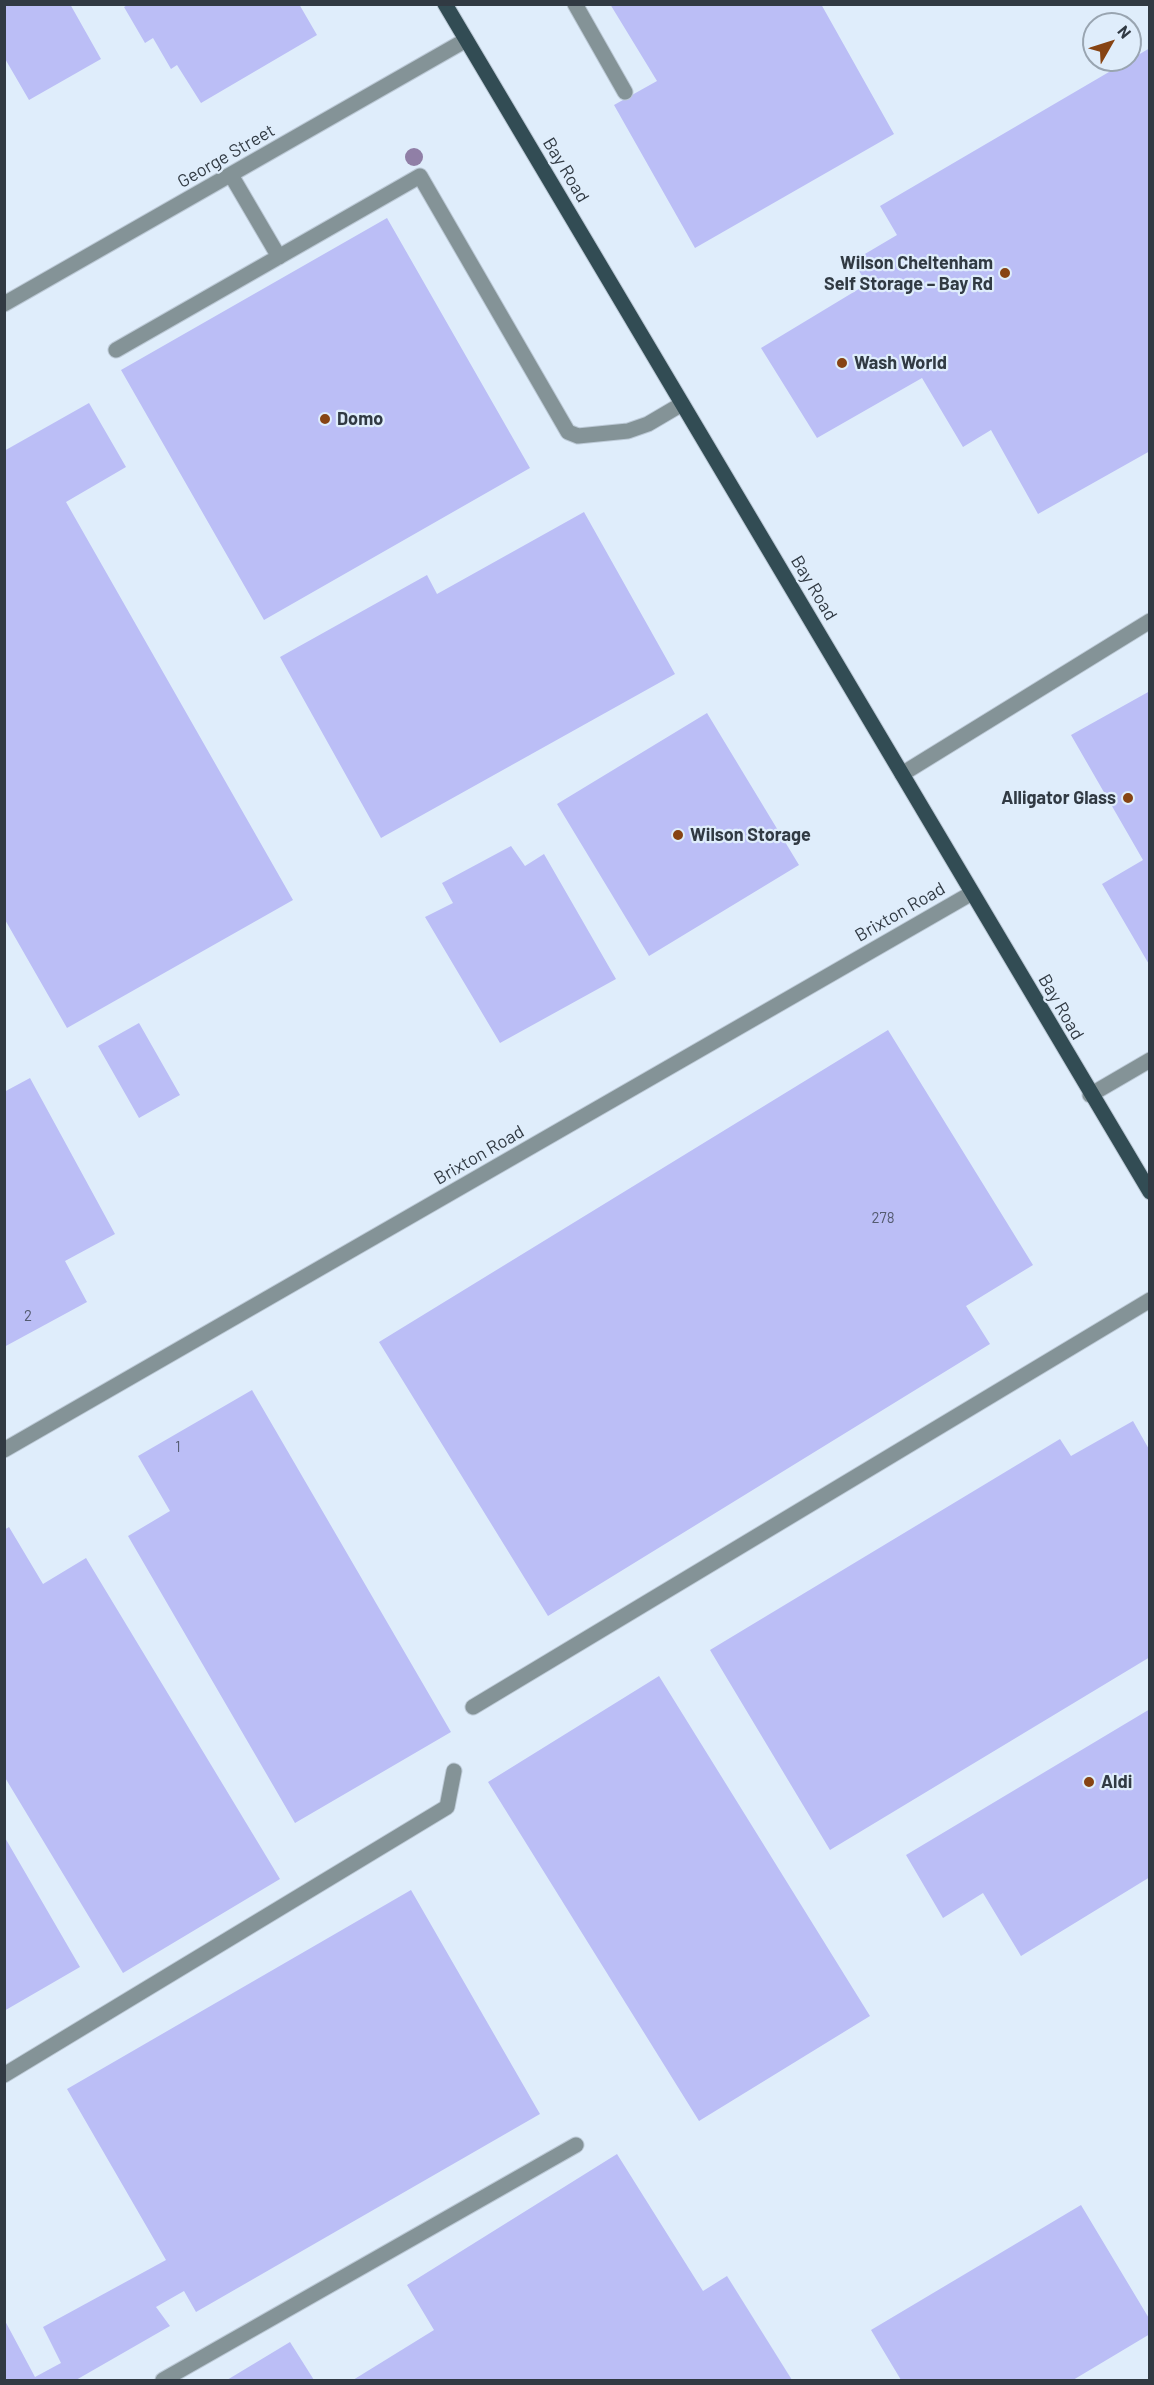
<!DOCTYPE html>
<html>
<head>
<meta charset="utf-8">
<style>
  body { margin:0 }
  #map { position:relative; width:1154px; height:2385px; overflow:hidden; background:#dfedfb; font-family:Barlow,sans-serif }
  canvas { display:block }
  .frame { position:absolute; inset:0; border:6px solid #313a43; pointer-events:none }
  .north { position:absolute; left:1082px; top:12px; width:60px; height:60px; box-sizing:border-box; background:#dfedfb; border:2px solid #99a5b1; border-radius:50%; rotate:51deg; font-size:16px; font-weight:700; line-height:24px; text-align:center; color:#313a43 }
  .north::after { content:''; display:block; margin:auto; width:21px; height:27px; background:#874413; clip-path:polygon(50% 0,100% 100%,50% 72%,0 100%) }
</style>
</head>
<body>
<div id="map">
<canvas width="1154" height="2385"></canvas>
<div class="frame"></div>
<div class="north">N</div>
</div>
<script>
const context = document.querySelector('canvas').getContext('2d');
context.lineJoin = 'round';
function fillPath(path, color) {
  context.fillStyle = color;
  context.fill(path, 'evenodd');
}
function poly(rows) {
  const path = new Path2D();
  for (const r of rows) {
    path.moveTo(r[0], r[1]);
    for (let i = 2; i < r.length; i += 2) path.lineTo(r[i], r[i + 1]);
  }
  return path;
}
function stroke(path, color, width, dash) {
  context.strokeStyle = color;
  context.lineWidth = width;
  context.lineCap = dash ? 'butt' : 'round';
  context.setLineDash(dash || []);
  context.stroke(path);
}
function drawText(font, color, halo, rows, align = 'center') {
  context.font = font + ' Barlow,sans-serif';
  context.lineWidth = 4.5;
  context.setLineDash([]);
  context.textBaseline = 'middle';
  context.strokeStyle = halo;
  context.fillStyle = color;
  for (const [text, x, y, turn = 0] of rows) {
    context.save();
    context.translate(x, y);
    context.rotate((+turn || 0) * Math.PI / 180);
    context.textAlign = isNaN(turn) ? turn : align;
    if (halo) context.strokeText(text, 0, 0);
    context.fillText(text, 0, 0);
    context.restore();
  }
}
fillPath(poly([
  [4,4,70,4,101,59,29,100,4,57],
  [129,4,299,4,317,35,201,103,177,65,171,69,153,38,145,43,124,7],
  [610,4,821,4,894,134,695,248,614,105,657,81],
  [1150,48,1150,451,1038,514,991,430,963,447,922,378,817,438,761,348,867,284,853,261,897,235,880,206],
  [387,218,530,468,264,620,121,370],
  [89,403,126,467,66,502,293,900,67,1028,4,918,4,451],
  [584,512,675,674,381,838,280,657,427,575,437,594],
  [1150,691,1150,966,1102,884,1143,860,1071,735],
  [707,713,799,865,649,956,557,804],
  [511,846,525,866,544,854,616,979,500,1043,425,917,453,903,442,883],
  [139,1023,180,1095,139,1118,98,1046],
  [888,1030,1033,1265,966,1306,990,1344,548,1616,379,1342],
  [30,1078,115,1234,65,1261,87,1302,4,1347,4,1092],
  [252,1390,451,1732,295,1823,128,1536,170,1511,138,1456],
  [1133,1421,1150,1451,1150,1657,830,1850,710,1650,1060,1439,1071,1456],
  [9,1527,43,1584,86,1558,280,1879,123,1973,4,1776,4,1530],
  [659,1676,870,2016,699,2121,488,1782],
  [1150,1709,1150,1877,1021,1956,983,1893,943,1918,906,1855],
  [4,1836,80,1967,4,2011],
  [411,1890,540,2114,196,2312,184,2291,156,2307,170,2326,76,2380,8,2380,4,2377,4,2319,35,2377,61,2363,43,2327,166,2260,67,2089],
  [617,2154,703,2291,727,2276,792,2380,353,2380,434,2330,407,2285],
  [1081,2205,1150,2320,1150,2334,1073,2380,901,2380,871,2330],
  [290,2342,314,2380,227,2380]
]), '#bbbef6');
const minor = poly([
  [575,4,625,92],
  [231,175,279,257],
  [4,304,466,40],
  [116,350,420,176,568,432,578,436,628,431,648,424,682,404],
  [902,774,1150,621],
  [1090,1095,1150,1060],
  [4,1450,972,893],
  [473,1707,1150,1300],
  [4,2075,447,1807,454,1771],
  [163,2380,576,2145]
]);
const major = poly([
  [445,4,1150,1192]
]);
stroke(minor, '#bcc9d6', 17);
stroke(major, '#bcc9d6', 17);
stroke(minor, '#849397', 15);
stroke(major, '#324c54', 15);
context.fillStyle = '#907fa6';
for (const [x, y] of [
  [414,157]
]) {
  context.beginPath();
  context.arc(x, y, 9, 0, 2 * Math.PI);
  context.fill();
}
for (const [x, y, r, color] of [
  [1005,273,6,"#874413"],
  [842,363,6,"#874413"],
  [325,419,6,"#874413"],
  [1128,798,6,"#874413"],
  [678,835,6,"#874413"],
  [1089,1782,6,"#874413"]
]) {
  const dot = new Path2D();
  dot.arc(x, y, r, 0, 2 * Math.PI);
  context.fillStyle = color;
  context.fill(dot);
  stroke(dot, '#dfedfb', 2);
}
drawText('15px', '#545b70', null, [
  ["278",883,1218],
  ["2",28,1316],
  ["1",178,1447]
]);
drawText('18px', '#313a43', '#dfedfb', [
  ["George Street",226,156,-30],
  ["Bay Road",566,170,59],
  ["Bay Road",814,588,59],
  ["Brixton Road",900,912,-30],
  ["Bay Road",1061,1007,60],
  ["Brixton Road",479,1155,-30]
]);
drawText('bold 18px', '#313a43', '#dfedfb', [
  ["Wilson Cheltenham",993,263,"right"],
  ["Self Storage – Bay Rd",993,284,"right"],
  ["Wash World",854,363],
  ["Domo",337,419],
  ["Alligator Glass",1116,798,"right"],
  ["Wilson Storage",690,835],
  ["Aldi",1101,1782]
], 'left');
</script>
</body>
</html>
